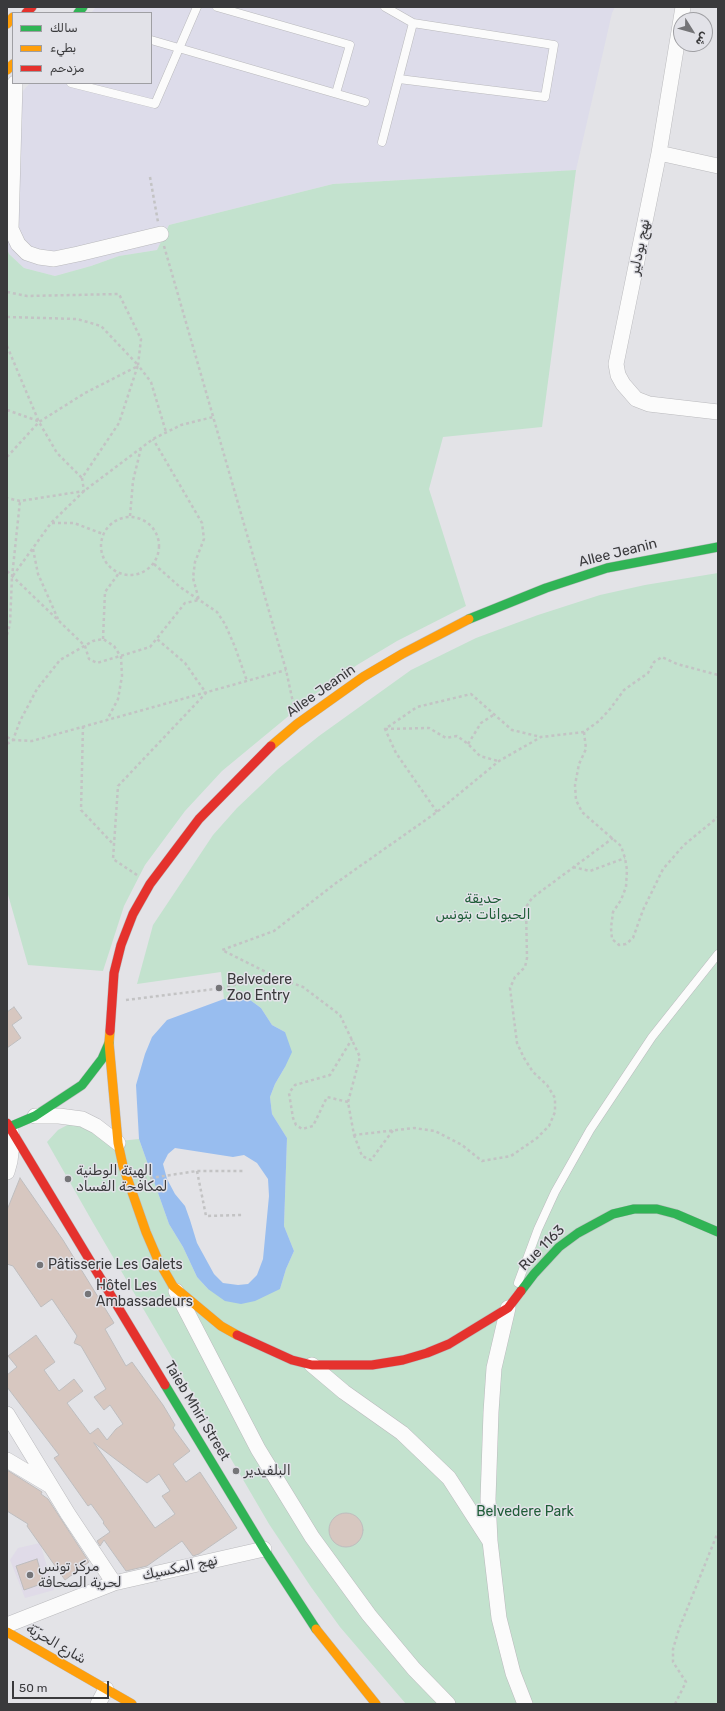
<!DOCTYPE html>
<html>
<head>
<meta charset="utf-8">
<style>
  body { margin:0 }
  #map { position:relative; width:725px; height:1711px; overflow:hidden; background:#e3e3e7; font-family:Rubik,Vazirmatn,sans-serif }
  canvas { display:block }
  .frame { position:absolute; inset:0; border:8px solid #3a3a3c; pointer-events:none }
  .legend { position:absolute; left:12px; top:12px; width:140px; height:72px; box-sizing:border-box; background:#e2e2e8; border:1px solid #9f9fa3; margin:0; padding:5px 7px; list-style:none; font-size:12px; color:#3a3a3c }
  .legend li { display:flex; align-items:center; gap:8px; height:20px }
  .legend b { width:20px; border:1px solid #9f9fa3 }
  .north { position:absolute; left:673px; top:12px; width:40px; height:40px; box-sizing:border-box; background:#e2e2e8; border:1px solid #9f9fa3; border-radius:50%; rotate:127deg; font-size:11px; font-weight:700; line-height:16px; text-align:center; color:#3a3a3c }
  .north::after { content:''; display:block; margin:auto; width:14px; height:18px; background:#757578; clip-path:polygon(50% 0,100% 100%,50% 72%,0 100%) }
  .scale { position:absolute; left:12px; top:1681px; width:97px; height:18px; box-sizing:border-box; border:2px solid #3a3a3c; border-top:0; padding-left:5px; font-size:12px; line-height:14px; white-space:nowrap; color:#3a3a3c; -webkit-text-stroke:3px #e2e2e8; paint-order:stroke }
</style>
</head>
<body>
<div id="map">
<canvas width="725" height="1711"></canvas>
<div class="frame"></div>
<ul class="legend">
<li><b style="height:5px;background:#30b455"></b>سالك</li>
<li><b style="height:5px;background:#ff9f0a"></b>بطيء</li>
<li><b style="height:5px;background:#e5322d"></b>مزدحم</li>
</ul>
<div class="north">ش</div>
<div class="scale">50 m</div>
</div>
<script>
const context = document.querySelector('canvas').getContext('2d');
context.lineJoin = 'round';
function fillPath(path, color) {
  context.fillStyle = color;
  context.fill(path, 'evenodd');
}
function poly(rows) {
  const path = new Path2D();
  for (const r of rows) {
    if (r.length === 3) {
      path.moveTo(r[0] + r[2], r[1]);
      path.arc(r[0], r[1], r[2], 0, 2 * Math.PI);
      continue;
    }
    path.moveTo(r[0], r[1]);
    for (let i = 2; i < r.length; i += 2) path.lineTo(r[i], r[i + 1]);
  }
  return path;
}
function stroke(path, color, width, dash) {
  context.strokeStyle = color;
  context.lineWidth = width;
  context.lineCap = dash ? 'butt' : 'round';
  context.setLineDash(dash || []);
  context.stroke(path);
}
function drawText(font, color, halo, rows, align = 'center') {
  context.font = font + ' Rubik,Vazirmatn,sans-serif';
  context.lineWidth = 3;
  context.setLineDash([]);
  context.textBaseline = 'middle';
  context.strokeStyle = halo;
  context.fillStyle = color;
  for (const [text, x, y, turn = 0] of rows) {
    context.save();
    context.translate(x, y);
    context.rotate((+turn || 0) * Math.PI / 180);
    context.textAlign = isNaN(turn) ? turn : align;
    if (halo) context.strokeText(text, 0, 0);
    context.fillText(text, 0, 0);
    context.restore();
  }
}
fillPath(poly([
  [40,1543,54,1590,25,1598,10,1560,18,1548]
]), '#e0dbe8');
fillPath(poly([
  [96,7,615,7,612,13,576,170,333,184,169,225,157,250,119,256,91,266,55,276,24,268,9,254,7,249,7,109,30,83,151,83,151,13,91,13]
]), '#dddcea');
fillPath(poly([
  [576,170,542,427,443,437,429,489,466,606,397,641,357,665,314,695,222,771,185,811,145,865,124,906,103,971,28,965,7,891,7,249,9,254,24,268,55,276,91,266,119,256,157,250,169,225,333,184],
  [718,573,718,1704,406,1704,340,1627,311,1587,269,1524,92,1221,47,1142,58,1130,73,1122,110,1142,139,1139,169,1224,183,1247,197,1277,208,1289,280,1289,286,1269,294,1251,284,1226,287,1138,272,1114,270,1097,275,1084,285,1067,285,1032,272,1025,261,1008,246,997,224,999,221,972,137,984,153,925,213,835,237,808,278,769,319,736,411,670,476,638,538,615,600,595,645,585]
]), '#c3e2ce');
fillPath(poly([
  [246,997,261,1008,272,1025,285,1032,292,1052,285,1067,275,1084,270,1097,272,1114,287,1138,284,1226,294,1251,286,1269,280,1289,255,1301,241,1304,225,1301,208,1289,197,1277,183,1247,169,1224,139,1139,136,1085,145,1054,152,1037,167,1020,224,999],
  [175,1148,233,1157,244,1155,257,1163,268,1179,269,1196,263,1259,257,1275,248,1284,238,1285,223,1283,214,1274,197,1243,190,1220,185,1206,175,1194,167,1179,163,1164,168,1154]
]), '#98bdef');
const building = poly([
  [14,1007,22,1018,12,1025,21,1038,7,1048,7,1012,14,1007],
  [20,1178,63,1240,114,1323,105,1329,126,1366,132,1362,163,1405,175,1425,173,1428,190,1451,173,1464,186,1482,200,1472,237,1528,199,1554,193,1556,182,1541,147,1566,126,1571,104,1540,100,1546,97,1541,110,1532,103,1523,104,1522,91,1504,88,1506,54,1458,59,1455,7,1387,7,1375,17,1367,8,1356,36,1335,55,1362,44,1370,59,1391,74,1379,83,1391,67,1403,90,1434,98,1428,107,1440,116,1429,123,1424,110,1405,104,1410,94,1397,106,1389,81,1346,74,1343,77,1336,52,1299,41,1307,13,1266,7,1264,7,1210,20,1178],
  [94,1443,147,1483,159,1474,170,1491,162,1496,175,1514,155,1528,94,1443],
  [7,1470,42,1492,41,1494,48,1499,89,1562,65,1580,27,1526,28,1524,7,1511,7,1470],
  [346,1530,17],
  [37,1559,44,1583,24,1590,16,1566,37,1559]
]);
fillPath(building, '#d7c7c0');
stroke(building, '#bebdbe', 1);
const lane = poly([
  [217,7,350,45,336,93],
  [385,7,413,23,554,45,545,97,399,79],
  [151,40,365,102],
  [71,83,155,104,197,7],
  [382,142,413,23],
  [518,1283,538,1229,555,1192,590,1130,652,1037,718,954]
]);
const street = poly([
  [683,7,659,153,616,364,618,375,623,384,636,399,649,404,718,412],
  [15,83,11,229,18,244,27,253,39,257,54,259,78,254,161,234],
  [659,153,718,166],
  [35,1116,59,1116,82,1119,96,1126,118,1143],
  [7,1172,10,1161,12,1144,11,1130],
  [176,1291,258,1449,312,1537,369,1615,414,1669,448,1704],
  [508,1308,494,1368,491,1412,488,1499,490,1541,499,1618,513,1673,525,1704],
  [312,1365,344,1392,402,1433,449,1478,489,1540],
  [7,1414,68,1514,114,1583],
  [7,1460,49,1485],
  [7,1625,114,1583,264,1549],
  [98,1704,106,1689]
]);
const fast = poly([
  [78,13,83,7],
  [469,619,546,588,607,568,718,547],
  [7,1128,35,1116,82,1085,102,1059,109,1043],
  [521,1291,534,1274,559,1247,578,1233,613,1214,634,1209,657,1209,676,1214,718,1232],
  [165,1385,264,1549,316,1629]
]);
const slow = poly([
  [7,24,13,17],
  [7,70,13,64],
  [271,746,297,724,363,677,402,654,469,619],
  [110,1031,109,1043,118,1143,123,1166,146,1232,158,1260,173,1286,221,1326,237,1335],
  [316,1629,376,1704],
  [7,1632,132,1704]
]);
const jam = poly([
  [26,13,32,7],
  [110,1031,114,973,121,945,133,914,150,884,199,819,271,746],
  [7,1123,165,1385],
  [237,1335,292,1360,312,1365,372,1365,403,1360,427,1353,449,1344,508,1308,521,1291]
]);
stroke(lane, '#bababd', 9);
stroke(street, '#bababd', 16);
stroke(fast, '#bababd', 10);
stroke(slow, '#bababd', 10);
stroke(jam, '#bababd', 10);
stroke(poly([
  [150,177,158,222],
  [164,246,286,670,294,707],
  [7,292,27,296,119,294,141,339,138,365,151,382,166,432],
  [7,317,77,319,101,326,138,365,119,423,82,478,84,491,20,501,7,498],
  [7,346,39,422,57,453,82,478],
  [7,410,38,421],
  [7,457,39,422,85,393,138,366],
  [130,516,133,481,141,448],
  [130,546,29],
  [52,523,74,523,103,534],
  [33,549,38,574,58,619],
  [154,564,180,587,217,612,225,624,235,647,247,681],
  [7,571,85,646,89,659,97,663,150,647,185,603,199,600,193,578,195,562,204,539,202,523,153,439],
  [12,577,20,501],
  [7,635,10,624,12,577,51,523,84,491,153,439,181,425,213,417],
  [103,639,105,592,119,573],
  [83,726,81,810,114,845],
  [385,729,429,728,446,738,457,736,468,744,480,756,498,761],
  [584,732,586,749,579,764,575,785,576,800,582,812,621,846,625,858,627,870,626,887,621,900,613,912,611,928,612,939,619,945,626,944,633,938,643,910,663,869,684,845,718,817],
  [7,737,13,740,32,741,286,670],
  [7,744,13,740,20,721,37,689,60,660,93,641,103,639,114,646,121,657,122,676,118,699,107,720],
  [468,744,481,723,495,714],
  [437,812,396,753,385,729,417,707,471,694,512,730,541,737],
  [573,867,590,871,625,858],
  [137,875,113,859,118,786,206,693,185,663,157,639],
  [270,974,222,950,274,931,336,883,437,812,499,761,541,737,584,732,599,721,610,709,624,690,648,673,654,662,662,657,677,664,718,675],
  [126,1000,223,988,271,975,303,987,340,1015,360,1057,348,1102,354,1135,414,1128,435,1131,462,1145,482,1161,511,1156,537,1138,549,1126,555,1112,555,1098,547,1085,533,1072,524,1058,517,1043,510,988,515,977,525,967,527,958,526,907,532,898,613,838],
  [348,1102,327,1097,313,1126,302,1129,296,1125,293,1118,289,1093,295,1085,330,1075,352,1039],
  [354,1135,362,1156,371,1160,394,1129],
  [197,1171,206,1216,242,1215],
  [144,1179,197,1171,243,1171],
  [675,1704,686,1682,673,1662,673,1649,679,1629,718,1532]
]), '#c3c3c4', 2.5, [3, 3]);
stroke(lane, '#fbfbfb', 8);
stroke(street, '#fbfbfb', 15);
stroke(fast, '#30b455', 9);
stroke(slow, '#ff9f0a', 9);
stroke(jam, '#e5322d', 9);
for (const [x, y, r, color] of [
  [219,988,4,"#757578"],
  [68,1179,4,"#757578"],
  [40,1265,4,"#757578"],
  [88,1294,4,"#757578"],
  [236,1471,4,"#757578"],
  [30,1575,4,"#757578"]
]) {
  const dot = new Path2D();
  dot.arc(x, y, r, 0, 2 * Math.PI);
  context.fillStyle = color;
  context.fill(dot);
  stroke(dot, '#e2e2e8', 1.5);
}
drawText('14px', '#3a3a3c', '#e2e2e8', [
  ["نهج بودلير",640,247,-79],
  ["Allee Jeanin",618,553,-14],
  ["Allee Jeanin",321,691,-35],
  ["Rue 1163",542,1248,-45],
  ["Taieb Mhiri Street",197,1411,59],
  ["نهج المكسيك",180,1568,-12],
  ["شارع الحرّيّة",56,1644,30]
]);
drawText('14px', '#1f5d38', '#e2e2e8', [
  ["حديقة",483,899],
  ["الحيوانات بتونس",483,915],
  ["Belvedere Park",525,1512]
]);
drawText('14px', '#3a3a3c', '#e2e2e8', [
  ["Belvedere",227,980],
  ["Zoo Entry",227,996],
  ["الهيئة الوطنية",76,1171],
  ["لمكافحة الفساد",76,1187],
  ["Pâtisserie Les Galets",48,1265],
  ["Hôtel Les",96,1286],
  ["Ambassadeurs",96,1302],
  ["البلفيدير",244,1471],
  ["مركز تونس",38,1567],
  ["لحرية الصحافة",38,1583]
], 'left');
</script>
</body>
</html>
